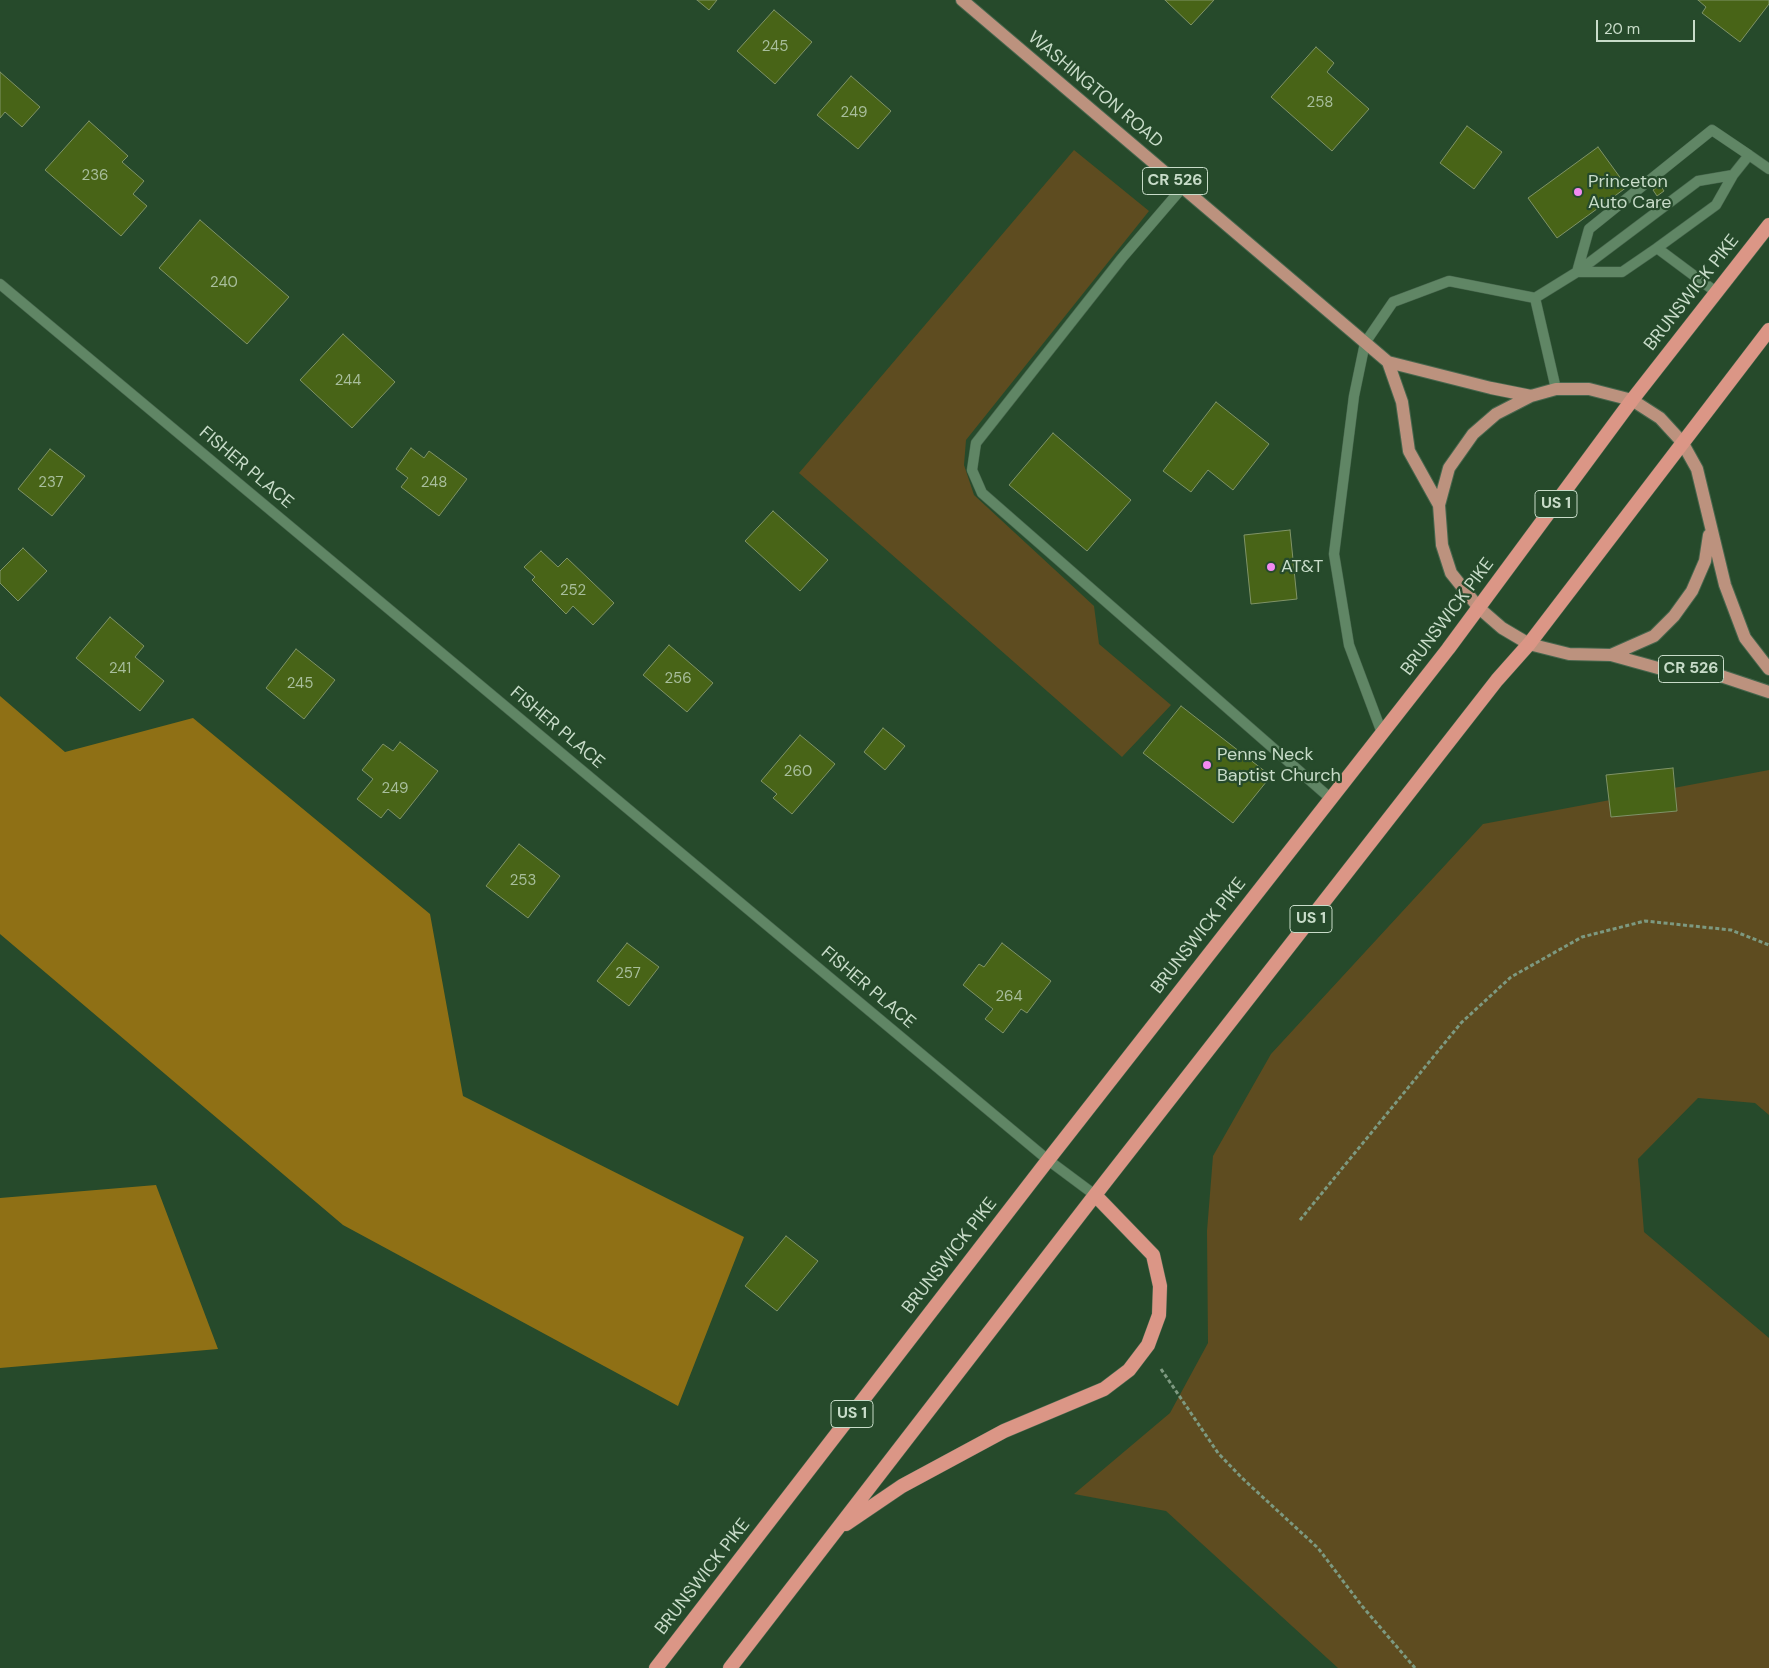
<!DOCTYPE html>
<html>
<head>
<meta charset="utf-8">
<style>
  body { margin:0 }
  #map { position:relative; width:1769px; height:1668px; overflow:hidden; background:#264a2b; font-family:"DM Sans",sans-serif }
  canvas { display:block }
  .scale { position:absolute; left:1596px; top:20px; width:99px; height:22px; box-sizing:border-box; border:2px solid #c8dcc9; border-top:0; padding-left:6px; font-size:15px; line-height:18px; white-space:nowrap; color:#c8dcc9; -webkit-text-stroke:4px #264a2b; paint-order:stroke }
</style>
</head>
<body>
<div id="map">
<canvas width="1769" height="1668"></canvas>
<div class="scale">20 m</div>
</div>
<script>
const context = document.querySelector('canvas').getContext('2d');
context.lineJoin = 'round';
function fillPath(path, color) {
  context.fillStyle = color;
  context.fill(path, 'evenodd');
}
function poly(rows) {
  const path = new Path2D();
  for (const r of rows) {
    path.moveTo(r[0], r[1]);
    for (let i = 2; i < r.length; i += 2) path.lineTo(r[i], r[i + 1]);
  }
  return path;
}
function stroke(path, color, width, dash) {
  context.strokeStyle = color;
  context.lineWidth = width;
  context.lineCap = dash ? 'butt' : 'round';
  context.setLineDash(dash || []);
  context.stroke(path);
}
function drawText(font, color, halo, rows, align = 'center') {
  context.font = font + ' "DM Sans",sans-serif';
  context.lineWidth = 4.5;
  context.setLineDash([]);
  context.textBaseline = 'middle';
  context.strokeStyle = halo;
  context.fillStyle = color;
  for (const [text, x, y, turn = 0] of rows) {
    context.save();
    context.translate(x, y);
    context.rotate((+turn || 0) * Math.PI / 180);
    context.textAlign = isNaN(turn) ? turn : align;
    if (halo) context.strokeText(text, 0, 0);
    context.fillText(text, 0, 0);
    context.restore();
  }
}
fillPath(poly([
  [1074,150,1149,211,966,440,964,465,974,495,1094,606,1099,644,1171,705,1122,757,799,473],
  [1769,770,1769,1115,1755,1103,1698,1098,1638,1159,1644,1232,1769,1338,1769,1668,1338,1668,1166,1511,1074,1494,1170,1413,1208,1343,1207,1231,1213,1156,1271,1054,1483,824]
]), '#5e4c20');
fillPath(poly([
  [0,696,65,752,193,718,430,914,463,1096,744,1237,678,1406,343,1225,0,934],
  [156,1185,218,1349,0,1368,0,1198]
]), '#8f7015');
const building = poly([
  [697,0,717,0,709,10,697,0],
  [1165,0,1214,0,1191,25,1165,0],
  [1698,0,1769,0,1769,4,1740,42,1702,13,1706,7,1698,0],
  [774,10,812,42,775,84,737,51,774,10],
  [1316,47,1334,63,1327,72,1369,109,1332,151,1271,97,1316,47],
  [0,72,40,107,22,127,5,112,0,118,0,72],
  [851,76,891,111,858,149,817,115,851,76],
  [89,121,128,156,122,162,144,181,133,194,147,206,121,236,45,170,89,121],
  [1467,126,1502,152,1474,189,1440,163,1467,126],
  [1598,147,1627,187,1557,238,1528,198,1598,147],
  [1660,185,1664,191,1657,196,1653,190,1660,185],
  [200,220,289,297,247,344,159,268,200,220],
  [343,334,395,382,352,428,300,380,343,334],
  [1216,402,1269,444,1233,490,1208,470,1191,492,1163,471,1216,402],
  [1053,433,1131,500,1087,551,1009,485,1053,433],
  [411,448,424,458,429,451,467,479,439,516,401,487,408,478,396,469,411,448],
  [50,449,85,476,52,516,18,489,50,449],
  [773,511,828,560,800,591,745,541,773,511],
  [1290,530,1297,599,1251,604,1244,535,1290,530],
  [23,548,47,571,18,601,0,583,0,571,23,548],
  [541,551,558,567,567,558,614,603,593,625,573,606,566,614,532,580,535,577,524,567,541,551],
  [110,617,144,646,135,657,164,681,140,711,76,658,110,617],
  [669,645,713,683,687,712,643,675,669,645],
  [296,649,335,680,304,719,266,688,296,649],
  [1181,706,1271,776,1233,823,1143,753,1181,706],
  [883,728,905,746,885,770,864,752,883,728],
  [800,735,835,764,792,814,773,798,777,794,761,781,800,735],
  [400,742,438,771,400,819,388,809,381,818,357,799,373,779,362,770,383,744,393,751,400,742],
  [1673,768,1677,811,1611,817,1606,775,1673,768],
  [519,844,560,876,528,918,486,886,519,844],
  [627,943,659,967,629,1006,597,981,627,943],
  [1002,943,1051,981,1027,1013,1021,1009,1003,1033,985,1019,993,1009,963,985,979,964,984,967,1002,943],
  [786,1236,818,1261,777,1311,745,1286,786,1236]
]);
fillPath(building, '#486417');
stroke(building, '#7f9367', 1);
const service = poly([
  [1183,187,1122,258,976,443,972,470,982,493,1330,798],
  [1657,248,1716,205,1733,175,1749,155,1769,169],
  [1577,272,1589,229,1712,130,1749,155],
  [1577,272,1622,272,1657,248,1716,292],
  [1556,389,1535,298,1577,272,1698,181,1733,175],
  [1382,733,1349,645,1334,554,1354,396,1365,343,1393,302,1449,281,1535,298]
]);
const minor = poly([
  [0,284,1048,1160,1095,1195]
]);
const primary = poly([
  [962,0,1388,362,1491,388,1531,396],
  [1388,362,1402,402,1409,451,1439,505],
  [1611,655,1654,636,1674,616,1692,591,1705,561,1709,535],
  [1769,669,1745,638,1725,585,1697,469,1682,442,1660,418,1632,400,1589,389,1556,389,1531,396,1496,414,1473,434,1449,468,1439,505,1442,545,1451,573,1479,608,1502,628,1529,644,1569,654,1611,655,1658,668,1703,670,1769,692]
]);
const trunk = poly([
  [846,1524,902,1486,1004,1431,1104,1389,1129,1370,1148,1345,1159,1315,1160,1286,1153,1255,1095,1195],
  [656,1668,1048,1160,1448,649,1632,400,1769,225],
  [730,1668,1095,1195,1497,680,1529,644,1769,330]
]);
stroke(service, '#47664d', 11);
stroke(minor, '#47664d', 11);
stroke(primary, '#47664d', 14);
stroke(trunk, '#47664d', 15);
stroke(poly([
  [1300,1220,1461,1023,1511,977,1582,937,1645,921,1731,930,1769,945],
  [1161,1369,1218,1453,1242,1478,1318,1548,1362,1606,1415,1668]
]), '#7d9980', 3, [4, 2.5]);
stroke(service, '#608665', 10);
stroke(minor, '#608665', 10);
stroke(primary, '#bc927e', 12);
stroke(trunk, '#db9686', 14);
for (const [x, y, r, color] of [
  [1578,192,5,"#f38af1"],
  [1271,567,5,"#f38af1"],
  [1207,765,5,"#f38af1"]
]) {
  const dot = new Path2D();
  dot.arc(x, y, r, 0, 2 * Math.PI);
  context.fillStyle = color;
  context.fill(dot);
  stroke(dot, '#264a2b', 2);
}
drawText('15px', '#a8be9c', null, [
  ["245",775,47],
  ["258",1320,103],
  ["249",854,113],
  ["236",95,176],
  ["240",224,283],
  ["244",348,381],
  ["237",51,483],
  ["248",434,483],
  ["252",573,591],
  ["241",120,669],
  ["256",678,679],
  ["245",300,684],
  ["260",798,772],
  ["249",395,789],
  ["253",523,881],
  ["257",628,974],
  ["264",1009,997]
]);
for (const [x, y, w] of [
  [1175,181,65],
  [1556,504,42],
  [1691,669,65],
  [1311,919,42],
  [852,1414,42]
]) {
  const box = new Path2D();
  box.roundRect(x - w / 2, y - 13.5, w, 27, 4);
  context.fillStyle = '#264a2b';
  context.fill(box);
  stroke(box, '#c8dcc9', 1);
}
drawText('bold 16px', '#c8dcc9', null, [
  ["CR 526",1175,181],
  ["US 1",1556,504],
  ["CR 526",1691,669],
  ["US 1",1311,919],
  ["US 1",852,1414]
]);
drawText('18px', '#c8dcc9', '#264a2b', [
  ["WASHINGTON ROAD",1095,90,40],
  ["BRUNSWICK PIKE",1692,293,-52],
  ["FISHER PLACE",246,468,40],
  ["BRUNSWICK PIKE",1448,617,-53],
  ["FISHER PLACE",557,728,40],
  ["BRUNSWICK PIKE",1199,936,-52],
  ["FISHER PLACE",868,988,40],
  ["BRUNSWICK PIKE",950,1256,-52],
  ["BRUNSWICK PIKE",703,1577,-52]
]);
drawText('18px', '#c8dcc9', '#264a2b', [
  ["Princeton",1588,182],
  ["Auto Care",1588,203],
  ["AT&T",1281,567],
  ["Penns Neck",1217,755],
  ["Baptist Church",1217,776]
], 'left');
</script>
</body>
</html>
